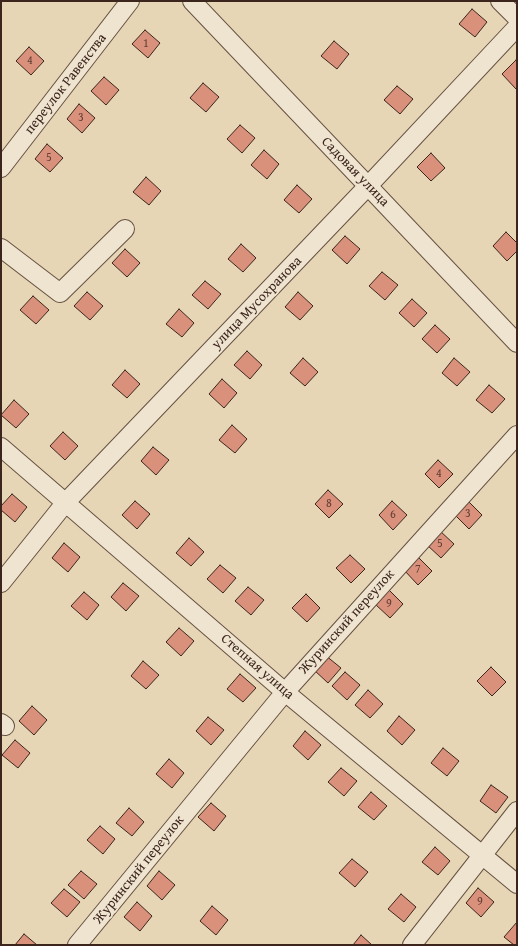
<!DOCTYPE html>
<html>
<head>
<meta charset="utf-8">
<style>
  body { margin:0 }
  #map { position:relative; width:518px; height:946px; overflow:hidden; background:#e7d6b5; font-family:"Gentium Book Plus",serif }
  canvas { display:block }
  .frame { position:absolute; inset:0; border:2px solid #3b251d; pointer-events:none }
</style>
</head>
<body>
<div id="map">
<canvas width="518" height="946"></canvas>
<div class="frame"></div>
</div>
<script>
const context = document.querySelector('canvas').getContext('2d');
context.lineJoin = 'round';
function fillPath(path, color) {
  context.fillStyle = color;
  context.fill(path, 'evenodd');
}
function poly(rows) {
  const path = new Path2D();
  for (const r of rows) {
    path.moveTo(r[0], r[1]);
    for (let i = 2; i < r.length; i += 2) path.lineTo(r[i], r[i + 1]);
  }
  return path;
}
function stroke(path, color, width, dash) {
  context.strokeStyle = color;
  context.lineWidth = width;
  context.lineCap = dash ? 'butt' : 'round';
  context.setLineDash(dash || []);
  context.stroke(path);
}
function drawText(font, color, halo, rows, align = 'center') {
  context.font = font + ' "Gentium Book Plus",serif';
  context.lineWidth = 3.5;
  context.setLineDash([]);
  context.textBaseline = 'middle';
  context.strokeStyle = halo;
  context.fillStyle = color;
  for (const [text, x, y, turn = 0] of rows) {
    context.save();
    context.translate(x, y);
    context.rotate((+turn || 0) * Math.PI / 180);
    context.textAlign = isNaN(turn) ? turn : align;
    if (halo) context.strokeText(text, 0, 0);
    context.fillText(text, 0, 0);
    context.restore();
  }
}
const building = poly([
  [472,9,487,22,475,37,459,24,472,9],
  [145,30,160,43,148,58,132,44,145,30],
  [334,41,349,54,337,69,321,56,334,41],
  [29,47,44,61,31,75,16,61,29,47],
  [516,60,517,62,517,88,516,89,502,74,516,60],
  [104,77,119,90,106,105,91,91,104,77],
  [203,83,219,97,206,112,190,98,203,83],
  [397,86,413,99,400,114,384,100,397,86],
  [79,104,95,118,82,133,67,119,79,104],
  [240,125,255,138,242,153,227,139,240,125],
  [47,144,63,158,50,172,35,159,47,144],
  [264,150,279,164,267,179,251,165,264,150],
  [431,153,445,168,431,181,417,167,431,153],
  [146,177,161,191,149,205,133,192,146,177],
  [297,185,312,199,299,213,284,200,297,185],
  [506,232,517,243,517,251,507,261,493,246,506,232],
  [345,236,360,249,347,264,332,250,345,236],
  [241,244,256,258,243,272,228,259,241,244],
  [125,249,140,263,127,277,112,263,125,249],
  [382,272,398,285,385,300,369,286,382,272],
  [205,281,221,294,208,309,192,295,205,281],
  [87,292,103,306,90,320,74,306,87,292],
  [298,292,313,306,300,320,285,307,298,292],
  [33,296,49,310,36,324,20,310,33,296],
  [412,299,427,313,414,327,399,313,412,299],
  [179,309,194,323,182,337,166,324,179,309],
  [435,325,450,339,437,353,422,339,435,325],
  [247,351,262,365,250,379,234,365,247,351],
  [303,358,318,372,305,386,290,373,303,358],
  [454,358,470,372,457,386,442,373,454,358],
  [125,370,140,384,127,398,112,385,125,370],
  [222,379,237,393,224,408,209,394,222,379],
  [489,385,505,399,492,413,476,400,489,385],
  [14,400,29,414,16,428,1,415,14,400],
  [232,425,247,439,235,453,219,440,232,425],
  [63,432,78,446,65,460,50,446,63,432],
  [153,447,169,460,156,475,141,461,153,447],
  [438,460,453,474,439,488,425,474,438,460],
  [328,490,343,504,329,518,315,504,328,490],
  [12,494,27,507,15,522,1,510,1,506,12,494],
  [467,500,482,515,469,529,454,514,467,500],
  [135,501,150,514,137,529,122,515,135,501],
  [392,501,407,515,393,530,379,515,392,501],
  [439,530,454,544,441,558,426,544,439,530],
  [189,538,204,552,191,566,176,553,189,538],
  [64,543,80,557,68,572,52,558,64,543],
  [350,555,365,569,351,583,336,568,350,555],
  [417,556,432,571,418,585,404,570,417,556],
  [220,565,236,578,223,593,207,579,220,565],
  [123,583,139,596,126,611,111,597,123,583],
  [248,587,264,600,251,615,235,601,248,587],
  [389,590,403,604,390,618,375,604,389,590],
  [84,592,99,605,87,620,71,606,84,592],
  [306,594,320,608,307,622,292,608,306,594],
  [179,628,194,641,181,656,166,642,179,628],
  [325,655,341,668,328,683,313,669,325,655],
  [143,661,159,675,146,689,131,676,143,661],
  [491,667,506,682,492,696,477,681,491,667],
  [345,672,360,685,347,700,332,686,345,672],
  [240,674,256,688,243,702,227,689,240,674],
  [368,690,383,704,370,718,355,705,368,690],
  [32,706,47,720,34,735,19,721,32,706],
  [399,716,415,730,402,745,387,731,399,716],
  [208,717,224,730,211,745,196,731,208,717],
  [305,731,321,745,308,760,293,746,305,731],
  [15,740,30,753,18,768,2,755,15,740],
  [443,748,459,761,447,776,431,763,443,748],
  [169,759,184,773,172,788,156,774,169,759],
  [341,768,357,781,344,796,328,782,341,768],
  [491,785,508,797,496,813,480,801,491,785],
  [371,792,387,806,374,820,358,807,371,792],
  [211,803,226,816,214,831,198,817,211,803],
  [129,808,144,822,132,836,116,823,129,808],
  [100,826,115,839,103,854,87,840,100,826],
  [435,847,450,861,438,875,422,862,435,847],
  [352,859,368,872,355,887,339,873,352,859],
  [81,871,97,884,84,899,68,885,81,871],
  [159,871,175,885,162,900,147,886,159,871],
  [478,888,494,902,481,917,466,903,478,888],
  [64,889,80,902,67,917,51,903,64,889],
  [401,894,416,907,404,922,388,909,401,894],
  [137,902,152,916,140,931,124,917,137,902],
  [212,906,228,920,216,935,200,921,212,906],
  [517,922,517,945,514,945,504,937,517,922],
  [24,934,37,945,15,945,24,934],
  [361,935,372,945,353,945,361,935]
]);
fillPath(building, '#da917c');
stroke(building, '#3b251d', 1);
const minor = poly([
  [192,1,368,186,517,343],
  [500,1,517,18],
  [1,168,130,1],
  [1,248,60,293,125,229],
  [1,447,285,692,517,884],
  [1,583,66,502,368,186,517,27],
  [1,723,5,726],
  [77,945,285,692,517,435],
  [412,945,517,811]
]);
stroke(minor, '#665143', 20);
stroke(minor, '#efe4cf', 18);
drawText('12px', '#634035', null, [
  ["1",146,44],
  ["4",30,61],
  ["3",81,118],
  ["5",49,158],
  ["4",439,474],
  ["8",329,504],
  ["3",468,514],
  ["6",393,515],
  ["5",440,544],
  ["7",418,570],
  ["9",389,604],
  ["9",480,902]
]);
drawText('14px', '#3b251d', '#efe4cf', [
  ["переулок Равенства",66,84,-52],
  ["Садовая улица",355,172,46],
  ["улица Мусохранова",257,303,-46],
  ["Журинский переулок",347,622,-48],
  ["Степная улица",257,667,41],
  ["Журинский переулок",139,870,-51]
]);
</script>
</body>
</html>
